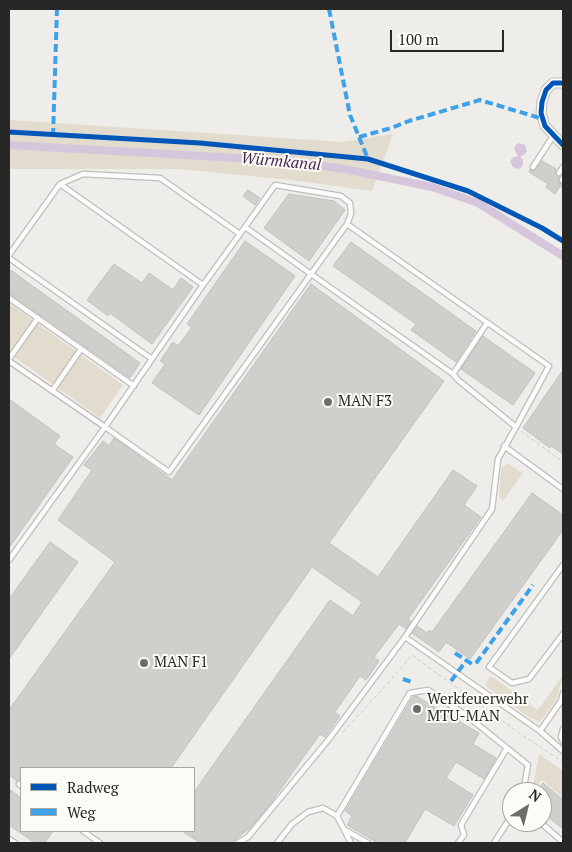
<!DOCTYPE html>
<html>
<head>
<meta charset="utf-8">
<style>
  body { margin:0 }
  #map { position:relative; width:572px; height:852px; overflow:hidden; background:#efedea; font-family:"PT Serif",serif }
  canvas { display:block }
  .frame { position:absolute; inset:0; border:10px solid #272725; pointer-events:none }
  .legend { position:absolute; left:20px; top:767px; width:175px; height:65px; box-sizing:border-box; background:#fdfbf6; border:1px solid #a7a6a2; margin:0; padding:6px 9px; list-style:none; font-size:15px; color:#272725 }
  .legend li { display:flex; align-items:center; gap:10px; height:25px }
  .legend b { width:25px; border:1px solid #a7a6a2 }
  .north { position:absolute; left:502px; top:782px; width:50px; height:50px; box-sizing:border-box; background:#fdfbf6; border:1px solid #a7a6a2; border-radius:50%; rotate:36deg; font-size:14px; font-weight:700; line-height:20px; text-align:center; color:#272725 }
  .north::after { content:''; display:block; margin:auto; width:18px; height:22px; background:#6d6c6a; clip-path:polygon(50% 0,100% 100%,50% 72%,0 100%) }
  .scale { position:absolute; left:390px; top:30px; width:114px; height:22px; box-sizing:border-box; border:2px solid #272725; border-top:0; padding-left:6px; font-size:15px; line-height:18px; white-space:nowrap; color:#272725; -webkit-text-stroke:4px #fdfbf6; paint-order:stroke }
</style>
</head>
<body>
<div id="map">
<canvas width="572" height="852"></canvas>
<div class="frame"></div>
<ul class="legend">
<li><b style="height:6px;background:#0057b8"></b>Radweg</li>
<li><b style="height:6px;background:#3ea2eb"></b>Weg</li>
</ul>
<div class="north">N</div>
<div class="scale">100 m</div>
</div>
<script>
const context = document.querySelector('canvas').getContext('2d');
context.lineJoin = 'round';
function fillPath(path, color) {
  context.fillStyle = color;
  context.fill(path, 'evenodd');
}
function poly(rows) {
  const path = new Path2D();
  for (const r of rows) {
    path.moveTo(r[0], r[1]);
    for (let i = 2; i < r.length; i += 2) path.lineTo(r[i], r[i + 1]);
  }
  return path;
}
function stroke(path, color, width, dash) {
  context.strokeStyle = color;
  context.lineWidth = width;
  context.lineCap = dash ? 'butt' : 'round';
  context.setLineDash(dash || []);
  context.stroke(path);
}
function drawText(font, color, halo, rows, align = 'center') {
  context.font = font + ' "PT Serif",serif';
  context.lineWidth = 4;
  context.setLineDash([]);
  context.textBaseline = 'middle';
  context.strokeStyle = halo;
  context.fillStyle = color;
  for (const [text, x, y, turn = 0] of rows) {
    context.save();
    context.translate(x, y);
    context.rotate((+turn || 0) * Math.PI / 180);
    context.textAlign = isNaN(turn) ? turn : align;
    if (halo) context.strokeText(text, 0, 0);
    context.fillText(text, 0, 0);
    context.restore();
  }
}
fillPath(poly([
  [9,120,344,142,393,134,372,191,291,180,179,169,9,169],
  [9,303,123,385,100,418,9,353],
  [507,463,523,473,503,501,499,497,501,469],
  [563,675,556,701,540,722,530,718,487,687,486,683,490,677,494,678,538,710],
  [539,754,563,771,563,798,542,780,532,791]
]), '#e2dcce');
fillPath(poly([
  [519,143,525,145,527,151,524,155,520,156,523,160,523,164,521,168,517,169,513,167,510,162,512,158,518,156,514,149,516,145]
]), '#d6c6db');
stroke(poly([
  [9,145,290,161,344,169,432,187,478,203,563,256]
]), '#d6c6db', 8);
const building = poly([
  [542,161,556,169,555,173,559,177,558,182,563,184,563,188,560,186,555,194,546,187,548,184,529,172,530,169,532,171,535,170,542,161],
  [248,190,260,198,255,205,243,196,248,190],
  [289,194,334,201,345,210,309,261,264,228,289,194],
  [245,241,295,276,199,415,152,383,165,364,160,361,173,342,178,346,192,327,187,324,245,241],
  [351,242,476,331,456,362,411,330,416,324,333,266,351,242],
  [114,264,142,283,149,273,173,290,181,278,193,287,152,344,110,313,108,316,87,300,114,264],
  [9,269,140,363,130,378,9,293,9,269],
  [311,284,444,381,329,543,378,577,453,470,477,486,464,505,481,517,408,619,411,621,406,629,399,624,374,657,379,661,366,680,360,676,335,712,340,716,325,737,320,734,270,804,250,828,231,843,200,843,182,831,194,831,194,792,330,600,353,616,362,602,312,567,171,768,21,768,21,781,17,781,9,775,9,710,115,562,58,520,92,470,84,465,103,441,109,446,114,438,172,480,311,284],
  [483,336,535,373,513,405,461,369,483,336],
  [563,370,563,454,551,446,550,448,523,428,563,370],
  [9,399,60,436,54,444,73,457,9,548,9,399],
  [532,493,563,515,563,530,470,659,446,642,439,652,412,633,417,626,427,633,429,630,432,632,532,493],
  [50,542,78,562,9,659,9,599,50,542],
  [416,696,479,733,473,744,496,758,484,779,456,762,446,778,473,795,454,826,425,809,405,843,378,843,347,825,352,816,345,811,413,697,416,696],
  [543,783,563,800,563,829,542,812,542,792,536,792,543,783],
  [9,789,21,798,21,831,53,831,45,843,35,843,9,825,9,789]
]);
fillPath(building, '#d0cfcc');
stroke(building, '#c1c0bd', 1);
const lane = poly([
  [533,167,553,136],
  [559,173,563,167],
  [562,180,563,178],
  [60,184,83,174,160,178,240,234],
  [245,227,275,185,341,196,350,203,351,214,347,224],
  [9,255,60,184,203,285,245,227,311,274,169,472,105,427,203,285],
  [9,258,152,359],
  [9,298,134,386],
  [9,359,38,318],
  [9,361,105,427,9,560],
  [453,374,487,323],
  [52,391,81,349],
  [516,427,549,366,347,224,311,274,453,374,458,380,516,427,498,459,492,509,405,637,540,731,563,751],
  [504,446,563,489],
  [563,565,489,667,512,683,529,679,563,634],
  [563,729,561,737,563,741],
  [540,731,561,701,563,693],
  [19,784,21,786],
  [540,822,563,842],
  [345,830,368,843],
  [83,831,100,843],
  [9,839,15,843],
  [238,843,248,837,329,739,405,637],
  [277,843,292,824,308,812,323,808,337,816],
  [351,843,337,816,410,693,428,690,466,715,528,765,523,792],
  [458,843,464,835,461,825,507,748],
  [494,843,512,815]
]);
const street = poly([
  [563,83,553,83,546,90,542,102,541,113,545,126,563,145]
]);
stroke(lane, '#bfbebb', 7);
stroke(street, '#bfbebb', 11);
stroke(poly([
  [521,431,563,462],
  [343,732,388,683,412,655,519,733,563,762]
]), '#cccccb', 1, [4, 2.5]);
stroke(lane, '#fdfcfc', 4.5);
stroke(street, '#fdfcfc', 9);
stroke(poly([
  [329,9,350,115,368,159],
  [53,136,57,9],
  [359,137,391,128,409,121,480,100,543,119],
  [455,653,472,664,477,662,533,585],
  [403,679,414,683],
  [451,681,466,661]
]), '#3ea2eb', 4, [8, 4]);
stroke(poly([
  [563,83,553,83,546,90,542,102,541,113,545,126,563,145],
  [9,132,200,143,368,159,468,191,542,228,563,241]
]), '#0057b8', 5);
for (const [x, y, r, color] of [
  [328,402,5,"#6d6c6a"],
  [144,663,5,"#6d6c6a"],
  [417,709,5,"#6d6c6a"]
]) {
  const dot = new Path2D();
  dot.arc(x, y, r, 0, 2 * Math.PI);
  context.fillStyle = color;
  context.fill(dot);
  stroke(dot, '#fdfbf6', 2);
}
drawText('15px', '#272725', '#fdfbf6', [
  ["MAN F3",338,402],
  ["MAN F1",154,663],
  ["Werkfeuerwehr",427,700],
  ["MTU-MAN",427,717]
], 'left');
drawText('italic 16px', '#462952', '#fdfbf6', [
  ["Würmkanal",281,162,5]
]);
</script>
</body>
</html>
